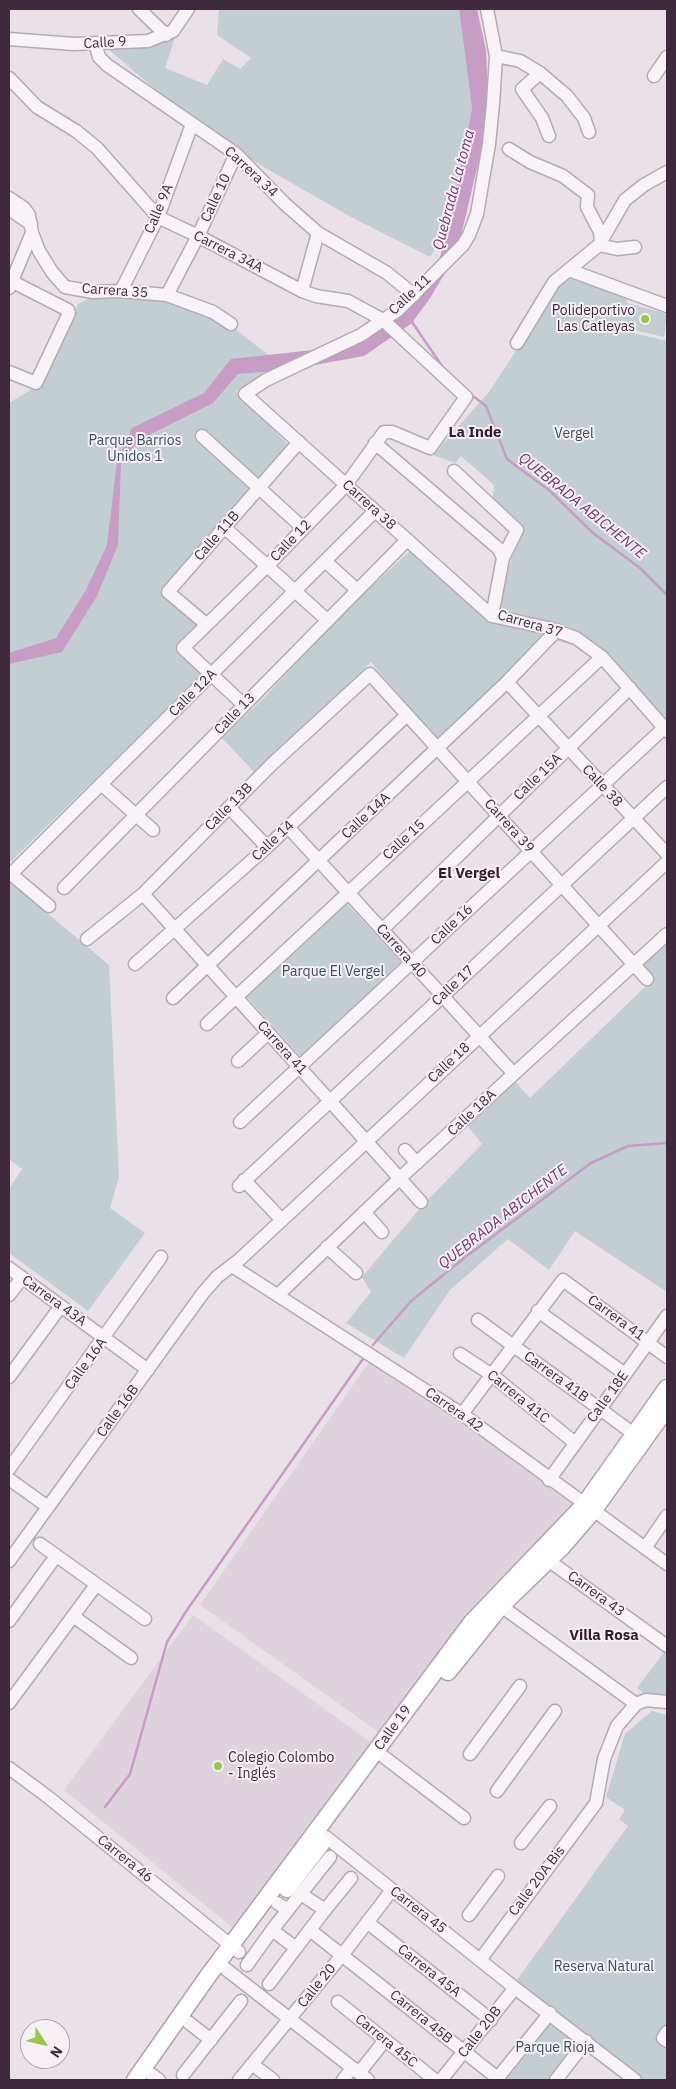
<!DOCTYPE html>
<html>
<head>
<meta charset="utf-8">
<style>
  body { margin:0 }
  #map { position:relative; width:676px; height:2089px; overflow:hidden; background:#e9e1e7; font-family:"IBM Plex Sans",sans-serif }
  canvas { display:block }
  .frame { position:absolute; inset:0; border:10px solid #3f2a3c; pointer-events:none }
  .north { position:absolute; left:20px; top:2019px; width:50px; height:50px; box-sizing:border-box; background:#f6f0f5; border:1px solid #ada1ab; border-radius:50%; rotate:125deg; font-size:14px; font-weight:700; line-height:20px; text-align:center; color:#3f2a3c }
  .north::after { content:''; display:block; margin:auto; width:18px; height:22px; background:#97c74c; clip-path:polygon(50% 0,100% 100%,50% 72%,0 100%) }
</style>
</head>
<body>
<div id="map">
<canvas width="676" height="2089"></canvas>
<div class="frame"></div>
<div class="north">N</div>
</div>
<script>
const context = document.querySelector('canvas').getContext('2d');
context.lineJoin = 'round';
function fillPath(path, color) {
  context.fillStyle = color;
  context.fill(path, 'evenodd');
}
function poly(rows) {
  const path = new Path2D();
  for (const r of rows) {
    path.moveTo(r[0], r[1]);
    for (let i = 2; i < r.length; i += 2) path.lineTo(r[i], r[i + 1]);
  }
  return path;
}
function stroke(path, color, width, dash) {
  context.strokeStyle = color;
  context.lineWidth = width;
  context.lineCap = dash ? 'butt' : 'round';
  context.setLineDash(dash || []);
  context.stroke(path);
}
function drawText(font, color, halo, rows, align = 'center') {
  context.font = font + ' "IBM Plex Sans",sans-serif';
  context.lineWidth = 4;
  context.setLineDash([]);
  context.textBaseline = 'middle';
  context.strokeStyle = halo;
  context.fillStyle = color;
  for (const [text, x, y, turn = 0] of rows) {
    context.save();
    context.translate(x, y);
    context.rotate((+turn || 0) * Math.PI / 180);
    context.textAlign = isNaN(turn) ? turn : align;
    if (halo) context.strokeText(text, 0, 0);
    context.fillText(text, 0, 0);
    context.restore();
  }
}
fillPath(poly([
  [371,1359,459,1420,575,1506,381,1734,200,1605],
  [193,1615,372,1743,233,1928,64,1790]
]), '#ded3dc');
fillPath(poly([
  [219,9,459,9,472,108,450,224,430,257,351,217,236,151,194,122,108,49,175,38,165,68,207,85,223,59,240,69,251,58,217,35],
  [567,273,628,295,627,303,667,314,664,337,621,327,620,330,667,341,667,743,661,732,600,665,575,646,548,638,438,742,371,662,255,773,222,738,266,696,332,623,412,549,494,623,512,557,523,530,492,503,494,485,461,456,455,463,433,455,489,392],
  [95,295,164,300,221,318,285,368,236,391,290,447,163,594,198,625,177,647,204,673,9,863,9,403,39,385,78,304],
  [9,881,109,965,119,1177,110,1208,145,1233,88,1311,9,1253,9,1189,22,1169,9,1159],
  [346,903,403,963,302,1058,246,996],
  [667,937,667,1292,575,1231,549,1270,508,1239,450,1290,404,1358,346,1323,371,1292,362,1277,421,1207,482,1144,467,1125,514,1080,530,1098,652,980,638,964],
  [665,1651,667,1652,667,1699,647,1696,637,1688],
  [652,1711,667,1715,667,2027,657,2040,667,2048,667,2080,642,2080,517,1980,628,1826,619,1819,625,1810,606,1797,625,1734],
  [551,2021,581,2044,554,2080,506,2080]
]), '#c2ced2');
fillPath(poly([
  [459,9,477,9,486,50,489,117,457,253,430,298,412,323,364,356,287,370,238,374,213,403,139,440,121,462,118,545,97,596,62,652,9,664,9,653,56,638,86,590,107,545,117,461,132,428,204,393,231,359,313,350,367,336,419,296,439,260,450,224,472,108]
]), '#c79dc5');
stroke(poly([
  [412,322,444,369],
  [469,393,486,406,507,459,550,491,593,533,640,568,667,595],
  [373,1345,411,1301,468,1255,591,1163,628,1146,667,1143],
  [105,1807,130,1774,167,1642,187,1610,365,1356]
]), '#c79dc5', 2.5);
const minor = poly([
  [139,9,166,35],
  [487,9,496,56,493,104,489,144,477,214,469,235,463,245,398,310,361,335,266,380,245,394,492,616],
  [9,39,74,44,148,41,173,31,188,9],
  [95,43,99,57,107,65,236,154,285,204,318,233,387,273,414,295],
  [496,56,520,61,540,73,567,96,584,118,589,132],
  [540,73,522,89,542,118,549,136],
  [654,76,667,57],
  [9,78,37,107,76,131,97,148,158,217,198,236,302,291,316,296,348,301,383,320,466,397,430,448,392,432,384,432,346,485,267,566,183,648,244,705],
  [509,149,530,162,563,176,588,195,587,207,600,232,601,242],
  [9,198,24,208,29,215,32,233,39,251,52,272,65,287,93,292,121,291,167,295,213,312,231,324],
  [9,209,31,224],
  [599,245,617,249,635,247],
  [569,270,667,306],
  [9,288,32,233],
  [121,291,158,217,192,124],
  [302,291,318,233],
  [167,295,198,236,236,154],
  [517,343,554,282,599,245,625,200,644,185,667,172],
  [9,372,36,383,69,313,68,310,11,281],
  [202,436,303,528],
  [375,443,499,549,503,558],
  [454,471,517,530,503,558,492,616],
  [225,528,327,620],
  [325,561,357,590],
  [492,616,548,628,576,638,602,657,667,731],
  [206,624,168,592,299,442],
  [507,682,667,854],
  [101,784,153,830],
  [229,807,267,847],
  [288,827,514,1074],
  [64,888,407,540],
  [143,894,421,1202],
  [49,906,11,874,375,511],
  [382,930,630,688],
  [87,939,143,894,272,764,370,674,647,979],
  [135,964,267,847,407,715],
  [173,998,507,682,557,630],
  [207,1024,602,657],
  [238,1061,268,1033],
  [240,1122,665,727],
  [405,1150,417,1163],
  [244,1180,282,1220],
  [239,1186,667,787],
  [364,1212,382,1232],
  [327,1247,356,1273],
  [232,1266,462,1414,667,1564],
  [9,1268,148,1370],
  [9,1295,22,1278],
  [278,1295,400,1178,667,934],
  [538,1311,625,1374],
  [478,1320,634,1434],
  [460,1354,492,1375,575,1443],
  [9,1377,61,1306],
  [462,1414,563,1280,667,1357],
  [9,1469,161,1257],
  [9,1479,48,1507],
  [549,1480,667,1316],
  [40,1544,145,1619],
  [645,1548,667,1516],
  [548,1560,667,1646],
  [9,1561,203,1293,217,1277,239,1260,667,862],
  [501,1606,636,1704],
  [73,1616,131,1658],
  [9,1621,56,1556],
  [9,1703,96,1585],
  [470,1754,520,1686],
  [384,1757,464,1818],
  [9,1768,48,1797,239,1952],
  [497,1791,555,1711],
  [326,1837,515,1988,441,2080],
  [521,1843,550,1806],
  [301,1894,325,1910,296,1948,272,1930,330,1857],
  [277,1903,288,1910],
  [325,1910,351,1878],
  [469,1915,498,1876],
  [367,1922,491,2020],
  [310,1930,500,2080],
  [480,1960,596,1803,604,1759,617,1726,636,1704,646,1700,667,1702],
  [218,1963,368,2080],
  [247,1965,272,1930],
  [269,1984,296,1948],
  [515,1988,635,2080],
  [338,2002,435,2080],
  [188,2022,211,2040],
  [667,2032,663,2038,667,2041],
  [252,2064,273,2080],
  [359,2073,385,2040],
  [151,2074,159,2080],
  [183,2075,241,2001],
  [239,2080,343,1954,392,1890],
  [343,2080,352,2068],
  [496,2080,550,2013],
  [556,2080,586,2041]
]);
const major = poly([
  [448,1672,501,1606,562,1547,593,1511,667,1408],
  [287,1889,322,1843],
  [135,2080,208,1976,472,1622,584,1505,667,1388]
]);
stroke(minor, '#b6aab4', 15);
stroke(major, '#b4a1b1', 19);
stroke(minor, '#f7f3f6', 12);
stroke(major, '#fff', 16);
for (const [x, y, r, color] of [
  [645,319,5,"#97c74c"],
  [218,1766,5,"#97c74c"]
]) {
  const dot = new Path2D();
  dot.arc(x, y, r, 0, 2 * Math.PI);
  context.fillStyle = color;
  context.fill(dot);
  stroke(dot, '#f6f0f5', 2);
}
drawText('14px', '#3f2a3c', '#f6f0f5', [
  ["Calle 9",105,43,-3],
  ["Carrera 34",251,172,43],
  ["Calle 10",216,198,-65],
  ["Calle 9A",159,209,-67],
  ["Carrera 34A",228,252,27],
  ["Carrera 35",115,291,4],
  ["Calle 11",410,295,-43],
  ["Carrera 38",369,505,42],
  ["Calle 11B",217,536,-49],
  ["Calle 12",291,541,-46],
  ["Carrera 37",530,624,16],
  ["Calle 12A",193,693,-45],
  ["Calle 13",235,714,-46],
  ["Calle 15A",538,777,-44],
  ["Calle 38",602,786,47],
  ["Calle 13B",229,807,-45],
  ["Calle 14A",366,816,-43],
  ["Carrera 39",509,826,48],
  ["Calle 15",404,840,-43],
  ["Calle 14",273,841,-43],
  ["Calle 16",452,925,-43],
  ["Carrera 40",401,951,48],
  ["Calle 17",453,986,-43],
  ["Carrera 41",282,1048,48],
  ["Calle 18",449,1063,-43],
  ["Calle 18A",472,1113,-43],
  ["Carrera 43A",54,1301,36],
  ["Carrera 41",616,1318,36],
  ["Calle 16A",86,1364,-54],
  ["Carrera 41B",556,1377,36],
  ["Carrera 41C",518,1397,39],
  ["Calle 18E",608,1397,-54],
  ["Carrera 42",454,1410,35],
  ["Calle 16B",118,1411,-54],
  ["Carrera 43",596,1594,36],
  ["Calle 19",393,1728,-54],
  ["Carrera 46",125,1859,39],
  ["Calle 20A Bis",537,1881,-53],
  ["Carrera 45",418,1910,38],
  ["Carrera 45A",429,1971,38],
  ["Calle 20",317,1986,-51],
  ["Carrera 45B",421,2017,39],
  ["Calle 20B",480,2032,-52],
  ["Carrera 45C",386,2041,39]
]);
drawText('14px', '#3f2a3c', '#f6f0f5', [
  ["Polideportivo",635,311],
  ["Las Catleyas",635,327],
  ["Colegio Colombo",228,1758,"left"],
  ["- Inglés",228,1774,"left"]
], 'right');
drawText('14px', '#384e5a', '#f6f0f5', [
  ["Vergel",574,434],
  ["Parque Barrios",135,441],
  ["Unidos 1",135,457],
  ["Parque El Vergel",333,972],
  ["Reserva Natural",604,1967],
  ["Parque Rioja",555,2048]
]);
drawText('italic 15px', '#71366c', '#f6f0f5', [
  ["Quebrada La toma",454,190,-75],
  ["QUEBRADA ABICHENTE",582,506,39],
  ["QUEBRADA ABICHENTE",503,1217,-38]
]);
drawText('bold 15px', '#301c2c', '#f6f0f5', [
  ["La Inde",475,433],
  ["El Vergel",469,874],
  ["Villa Rosa",604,1636]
]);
</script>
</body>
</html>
